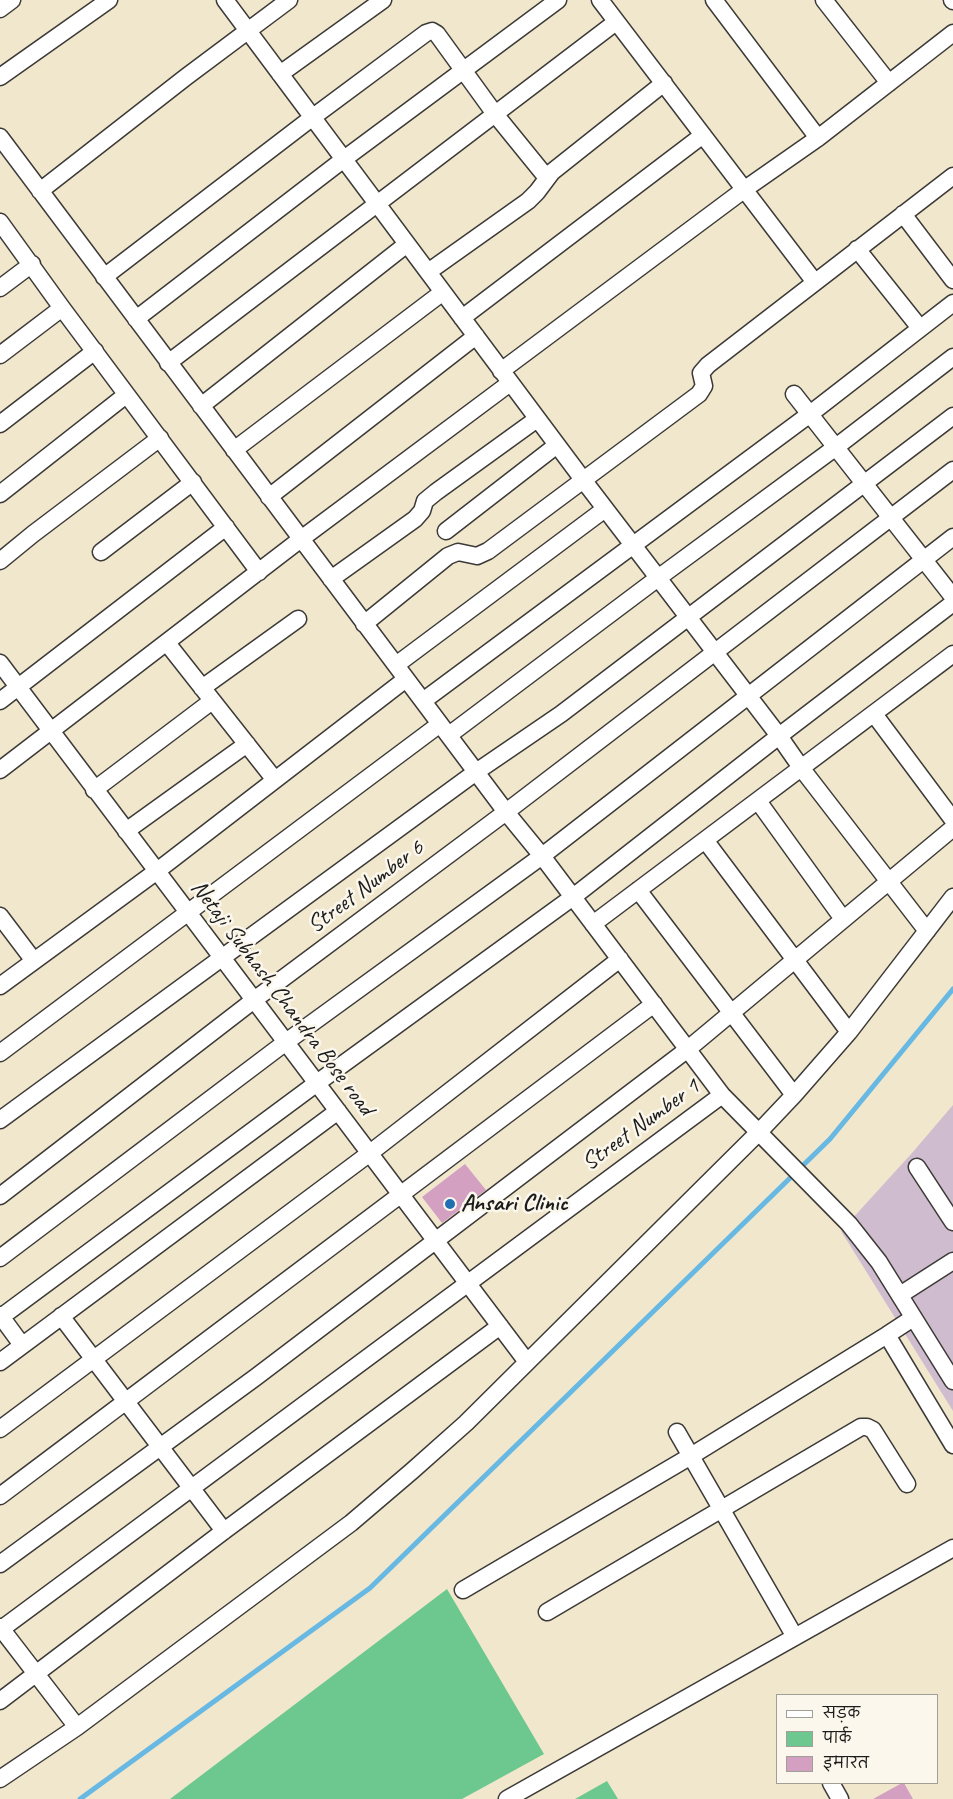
<!DOCTYPE html>
<html>
<head>
<meta charset="utf-8">
<style>
  body { margin:0 }
  #map { position:relative; width:953px; height:1799px; overflow:hidden; background:#f1e7cd; font-family:Caveat,"Playpen Sans Deva",sans-serif }
  canvas { display:block }
  .legend { position:absolute; left:776px; top:1694px; width:162px; height:90px; box-sizing:border-box; background:#fbf7ec; border:1px solid #a29f99; margin:0; padding:6px 9px; list-style:none; font-size:15px; color:#1c1c1c }
  .legend li { display:flex; align-items:center; gap:10px; height:25px }
  .legend b { width:25px; border:1px solid #a29f99 }
</style>
</head>
<body>
<div id="map">
<canvas width="953" height="1799"></canvas>
<ul class="legend">
<li><b style="height:6px;background:#fff"></b>सड़क</li>
<li><b style="height:14px;background:#6dc88f"></b>पार्क</li>
<li><b style="height:14px;background:#d3a0c1"></b>इमारत</li>
</ul>
</div>
<script>
const context = document.querySelector('canvas').getContext('2d');
context.lineJoin = 'round';
function fillPath(path, color) {
  context.fillStyle = color;
  context.fill(path, 'evenodd');
}
function poly(rows) {
  const path = new Path2D();
  for (const r of rows) {
    path.moveTo(r[0], r[1]);
    for (let i = 2; i < r.length; i += 2) path.lineTo(r[i], r[i + 1]);
  }
  return path;
}
function stroke(path, color, width, dash) {
  context.strokeStyle = color;
  context.lineWidth = width;
  context.lineCap = dash ? 'butt' : 'round';
  context.setLineDash(dash || []);
  context.stroke(path);
}
function drawText(font, color, halo, rows, align = 'center') {
  context.font = font + ' Caveat,sans-serif';
  context.lineWidth = 5;
  context.setLineDash([]);
  context.textBaseline = 'middle';
  context.strokeStyle = halo;
  context.fillStyle = color;
  for (const [text, x, y, turn = 0] of rows) {
    context.save();
    context.translate(x, y);
    context.rotate((+turn || 0) * Math.PI / 180);
    context.textAlign = isNaN(turn) ? turn : align;
    if (halo) context.strokeText(text, 0, 0);
    context.fillText(text, 0, 0);
    context.restore();
  }
}
fillPath(poly([
  [953,1105,953,1411,841,1231,912,1153]
]), '#cfbdcf');
fillPath(poly([
  [447,1589,544,1754,462,1799,170,1799],
  [607,1781,618,1799,575,1799]
]), '#6dc88f');
stroke(poly([
  [80,1799,370,1588,830,1139,953,989]
]), '#67b8e2', 5);
fillPath(poly([
  [465,1164,486,1190,442,1223,422,1197],
  [904,1783,913,1799,873,1799,902,1783]
]), '#d3a0c1');
const minor = poly([
  [225,0,584,481,779,736,802,769,927,931],
  [600,0,814,281],
  [714,0,818,138],
  [824,0,889,83],
  [952,0,953,1],
  [0,9,12,0],
  [280,74,383,0],
  [0,77,109,0],
  [0,137,506,812,542,856,722,1095,849,1224,879,1262,953,1381],
  [40,191,186,77,289,0],
  [903,214,953,280],
  [0,222,62,308,259,572],
  [857,249,920,328],
  [428,272,528,201,537,192,552,172,664,83],
  [104,277,313,117,426,33,432,31,437,34,495,114,547,178],
  [0,288,32,264],
  [462,318,703,135],
  [136,319,344,159,558,0],
  [0,355,62,308],
  [168,363,616,22],
  [501,371,745,189,818,138,953,33],
  [794,394,953,597],
  [201,406,407,244],
  [0,424,95,351],
  [234,450,443,292],
  [0,494,126,395],
  [269,497,476,336],
  [446,531,557,445],
  [101,552,193,482],
  [0,561,33,534,160,438],
  [331,579,415,519,422,511,425,501,436,492,537,419],
  [364,624,448,556,458,552,477,556,488,551,699,394,704,386,701,373,708,365,953,176],
  [167,643,275,780],
  [0,663,527,1362],
  [396,665,605,509],
  [202,688,298,619],
  [0,701,226,527],
  [423,701,810,414,953,303],
  [874,714,953,820],
  [449,735,658,578,836,447,953,357],
  [0,770,301,539,510,383],
  [94,790,212,701],
  [758,801,843,919],
  [126,831,247,744],
  [705,840,849,1032],
  [638,890,794,1095],
  [0,916,34,961],
  [593,924,953,654],
  [0,986,157,871,406,679],
  [0,1053,440,724],
  [0,1120,476,772,561,714,953,416],
  [917,1167,953,1222],
  [0,1196,254,1000,506,812,953,470],
  [0,1258,286,1042,542,856,953,537],
  [900,1295,953,1261],
  [0,1315,22,1345],
  [61,1316,224,1531],
  [1,1317,317,1083,573,897,779,736,953,603],
  [887,1335,913,1318],
  [0,1362,338,1111],
  [0,1429,370,1153,620,959],
  [677,1432,795,1637],
  [0,1496,654,1004],
  [0,1564,256,1377,688,1049,953,828],
  [463,1590,691,1456,887,1335,953,1445],
  [547,1612,861,1427,867,1427,873,1430,907,1484],
  [0,1627,77,1727],
  [0,1630,722,1095],
  [0,1701,224,1531,500,1326],
  [0,1779,77,1727,351,1523,412,1471,466,1423,759,1132,794,1095,849,1032,953,897],
  [831,1783,840,1799],
  [507,1799,953,1548]
]);
stroke(minor, '#3c3a37', 19);
stroke(minor, '#fff', 16);
for (const [x, y, r, color] of [
  [450,1204,6,"#1f6fb2"]
]) {
  const dot = new Path2D();
  dot.arc(x, y, r, 0, 2 * Math.PI);
  context.fillStyle = color;
  context.fill(dot);
  stroke(dot, '#fbf7ec', 2);
}
drawText('24px', '#1c1c1c', '#fbf7ec', [
  ["Street Number 6",366,887,-37],
  ["Netaji Subhash Chandra Bose road",282,998,53],
  ["Street Number 1",641,1125,-36]
]);
drawText('bold 24px', '#1c1c1c', '#fbf7ec', [
  ["Ansari Clinic",461,1204]
], 'left');
</script>
</body>
</html>
